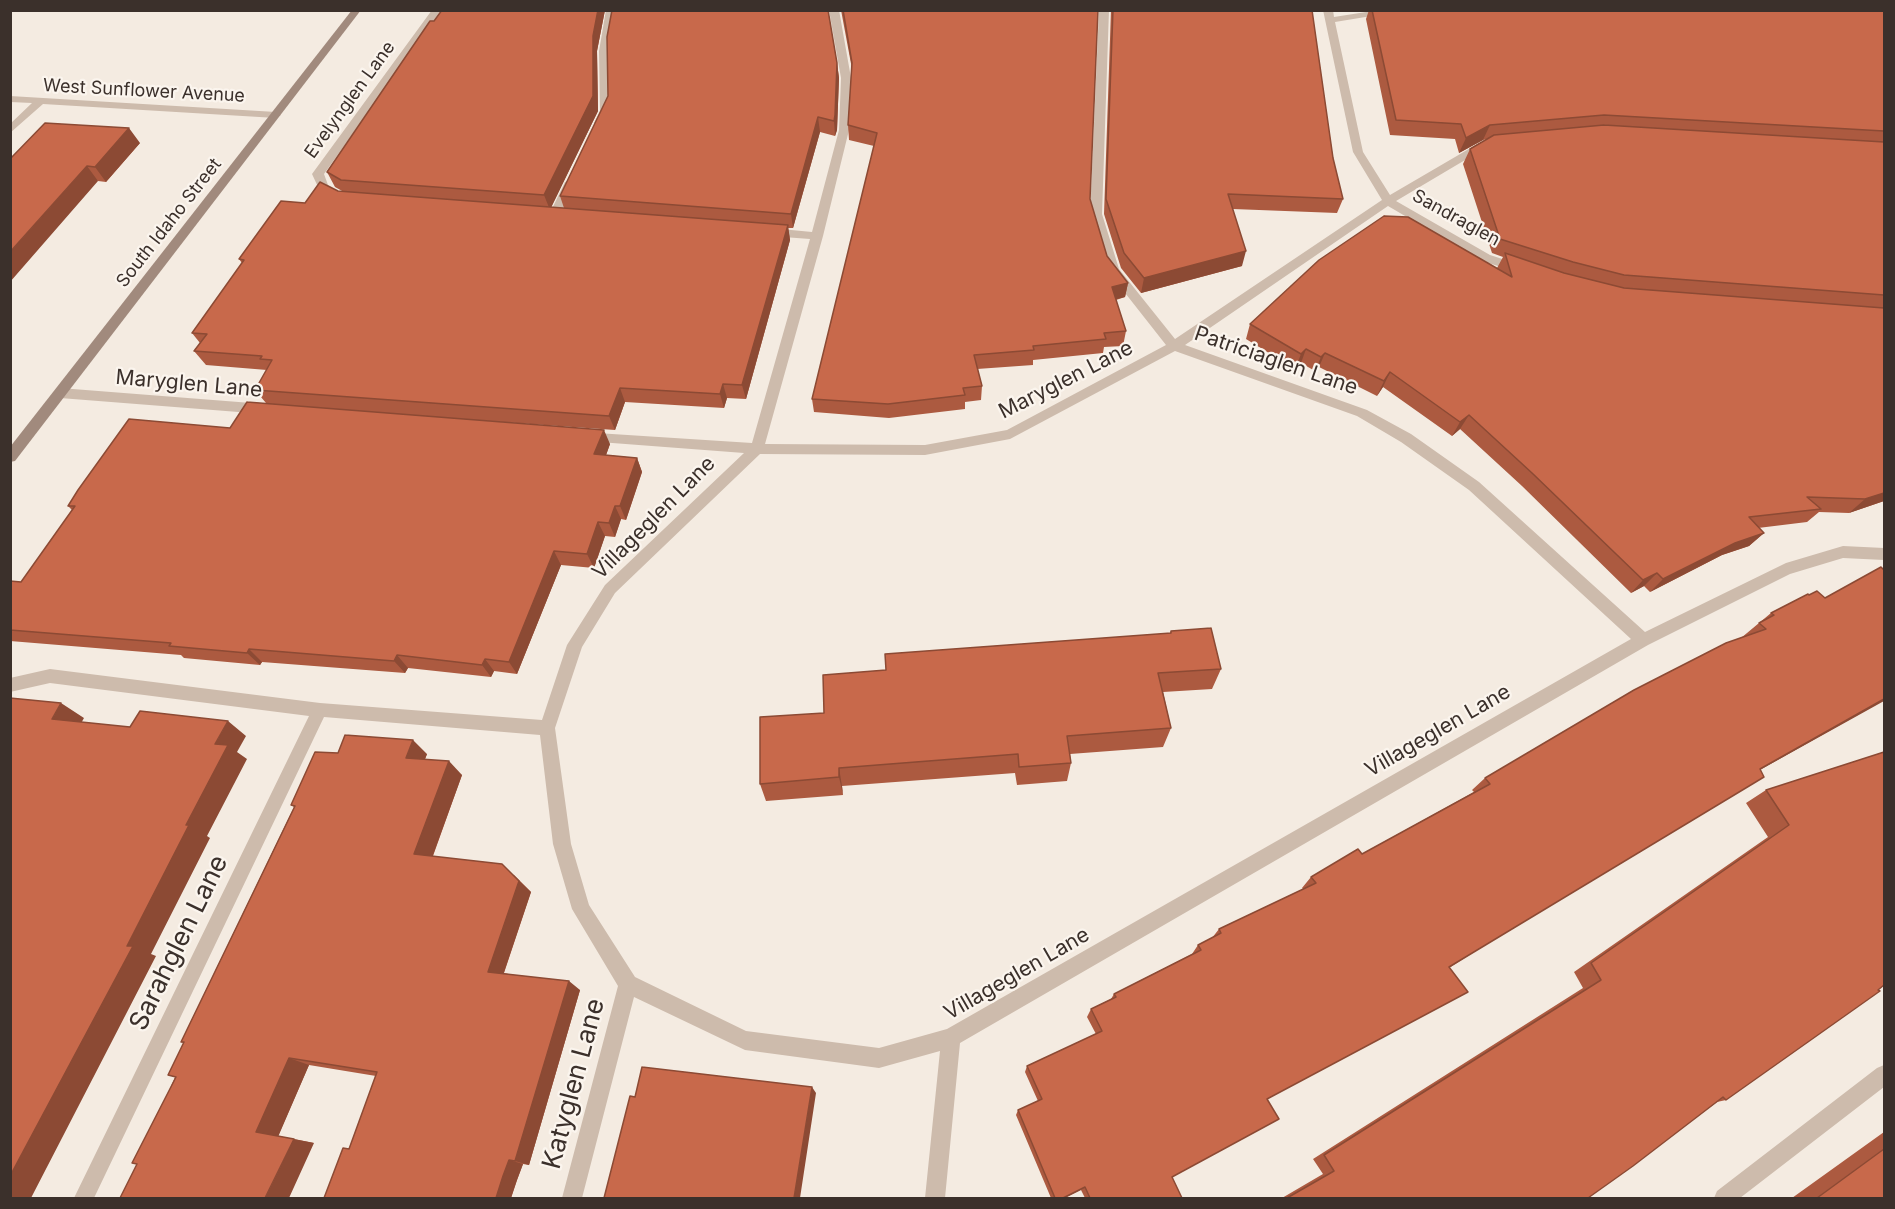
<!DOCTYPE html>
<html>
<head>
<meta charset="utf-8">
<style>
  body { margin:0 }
  #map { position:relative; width:1895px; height:1209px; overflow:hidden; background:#f4ebe1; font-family:Inter,sans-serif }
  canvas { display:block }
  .frame { position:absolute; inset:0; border:12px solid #3b302b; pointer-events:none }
</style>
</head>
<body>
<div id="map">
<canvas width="1895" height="1209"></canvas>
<div class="frame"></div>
</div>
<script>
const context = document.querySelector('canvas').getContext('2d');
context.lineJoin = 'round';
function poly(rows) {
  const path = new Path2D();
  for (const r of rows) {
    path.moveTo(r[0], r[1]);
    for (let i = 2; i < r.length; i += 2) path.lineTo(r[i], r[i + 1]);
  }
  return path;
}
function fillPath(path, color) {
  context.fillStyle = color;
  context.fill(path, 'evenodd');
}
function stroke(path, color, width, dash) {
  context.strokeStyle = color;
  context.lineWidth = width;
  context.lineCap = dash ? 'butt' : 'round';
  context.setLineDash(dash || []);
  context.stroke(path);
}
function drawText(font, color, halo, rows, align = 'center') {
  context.font = font + ' Inter,sans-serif';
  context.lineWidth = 4.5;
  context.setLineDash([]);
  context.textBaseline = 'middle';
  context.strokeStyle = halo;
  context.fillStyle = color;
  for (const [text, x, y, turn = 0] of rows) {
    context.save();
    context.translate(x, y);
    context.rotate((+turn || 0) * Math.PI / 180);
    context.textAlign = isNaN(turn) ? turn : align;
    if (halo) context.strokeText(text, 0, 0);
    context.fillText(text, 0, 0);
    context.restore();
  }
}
fillPath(poly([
  [432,10,441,10,324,174,328,185,343,195,337,199,319,189,312,174,432,10],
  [606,10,616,10,609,51,610,111,603,125,599,126,594,123,600,111,599,51,606,10],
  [829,10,839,10,851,78,849,130,823,236,765,444,925,445,1007,430,1166,345,1107,270,1090,214,1099,10,1109,10,1102,214,1119,269,1175,339,1382,200,1353,152,1323,10,1333,10,1334,17,1379,10,1408,10,1335,22,1363,152,1390,195,1479,143,1487,143,1487,147,1396,201,1490,255,1521,265,1521,271,1517,272,1482,261,1388,206,1185,345,1367,410,1411,434,1479,482,1645,632,1786,563,1843,546,1884,548,1884,560,1843,558,1790,574,1648,645,960,1043,945,1198,925,1198,940,1051,879,1068,745,1050,634,997,582,1198,562,1198,618,986,572,909,553,844,540,735,324,717,94,1198,74,1198,309,716,50,683,10,692,10,678,50,669,320,703,542,720,567,645,605,585,744,453,586,441,579,436,581,432,752,443,810,239,770,236,764,232,770,228,812,232,839,130,841,78,829,10],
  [1175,351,1357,416,1401,442,1469,490,1631,639,947,1029,879,1048,746,1031,635,977,589,905,571,844,555,728,582,647,615,593,760,454,925,455,1010,439,1175,351],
  [10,96,276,112,281,115,276,118,43,104,10,133,10,124,32,103,10,102,10,96],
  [571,179,577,182,561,215,559,218,551,218,549,215,565,182,571,179],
  [60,388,264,404,271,409,264,414,60,398,53,393,60,388],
  [1884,1065,1884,1087,1740,1198,1714,1198,1717,1191,1877,1068,1884,1065]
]), '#cdbbac');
fillPath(poly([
  [352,10,361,10,15,461,10,462,10,447,352,10]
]), '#a18a7d');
fillPath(poly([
  [442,10,605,10,597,51,598,111,551,207,564,208,560,196,837,63,839,78,837,130,835,136,820,132,793,228,788,228,790,240,746,399,727,398,724,408,625,402,615,430,474,420,610,444,606,455,637,458,642,472,626,520,621,519,615,537,605,536,594,568,561,565,517,674,494,671,491,677,408,668,405,673,262,662,260,665,184,658,181,655,10,641,10,581,21,582,72,510,68,506,230,428,266,403,255,390,267,370,206,365,194,351,200,343,192,333,242,263,239,259,305,203,338,191,344,192,335,187,327,172],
  [841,10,1098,10,1090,199,1107,256,1128,283,1125,297,1116,300,1126,331,1123,346,1104,347,1103,353,1033,360,1033,365,977,369,982,386,981,400,965,402,965,409,889,418,814,412,812,399,874,146,849,140,848,125,852,69],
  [1111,10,1312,10,1333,158,1343,199,1337,213,1233,209,1242,266,1141,293,1121,268,1104,214],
  [1369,10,1884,10,1884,501,1849,513,1819,512,1807,522,1758,528,1764,533,1749,546,1722,555,1650,592,1644,586,1631,593,1522,486,1460,429,1452,436,1383,387,1377,396,1319,367,1315,371,1301,363,1295,369,1246,339,1250,324,1497,268,1503,257,1492,253,1463,164,1470,149,1487,139,1483,140,1459,153,1455,139,1390,135,1366,19],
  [140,143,106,182,98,181,10,159],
  [1808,594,1760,770,1449,968,1268,1099,1172,1177,1182,1198,1085,1198,1081,1190,1065,1198,1051,1198,1016,1115,1018,1110,1038,1101,1025,1072,1027,1066,1096,1034,1087,1017,1091,1009,1111,999,1114,994,1192,954,1198,945,1212,938,1219,929,1303,889,1302,888,1311,877,1362,854,1474,792,1472,790,1485,778,1741,638,1771,613],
  [1171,631,1221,669,1212,689,1163,692,1171,728,1163,747,1070,754,1071,763,1067,781,1017,785,1015,773,842,786,843,795,766,801,760,784,824,713,886,670,1170,633],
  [1884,752,1726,1100,1717,1102,1588,1198,1282,1198,1323,1174,1313,1159,1583,988,1574,972,1768,837,1746,803,1766,790],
  [338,753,427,754,425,759,462,775,433,856,514,875,531,892,504,973,580,990,529,1165,523,1164,517,1180,511,1198,324,1198,349,1149,376,1076,309,1065,278,1136,314,1143,137,1164,175,1077,168,1075,184,1043,181,1042,294,807,291,805],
  [1884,1132,1884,1198,1792,1198]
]), '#ac5a40');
fillPath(poly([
  [598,10,605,10,597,51,598,111,550,210,544,195,593,36],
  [837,63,839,78,837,130,835,136,834,121],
  [818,117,820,132,793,228,791,214],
  [1490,125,1483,140,1459,153,1466,138],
  [129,128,140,143,106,182,95,167],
  [87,166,98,181,10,282,10,252],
  [788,225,790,240,746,399,742,385],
  [1246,251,1242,266,1141,293,1144,278],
  [1128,283,1125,297,1109,301,1112,287],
  [1306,349,1301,363,1295,369,1301,354],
  [1325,353,1319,367,1315,371,1321,357],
  [1390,372,1383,387,1377,396,1384,381],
  [723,384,727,398,724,408,720,394],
  [620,388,625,402,615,430,609,416],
  [1469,415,1460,429,1452,436,1460,422],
  [604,430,610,444,601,469,594,454],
  [637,458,642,472,626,520,620,506],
  [1884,493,1884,501,1849,513,1865,499],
  [615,506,621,519,615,537,609,523],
  [598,522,605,536,594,568,587,554],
  [1764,533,1749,546,1722,555,1650,592,1663,579,1735,543],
  [554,551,561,565,517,674,509,662],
  [1657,573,1644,586,1631,593,1643,580],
  [249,649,262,662,260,665,247,653],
  [397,655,408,668,405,673,394,661],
  [485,659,494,671,491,677,482,665],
  [1884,699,1884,701,1740,781,1760,769],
  [61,703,84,718,75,734,52,719],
  [228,721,246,736,237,752,247,759,207,836,210,838,151,954,156,956,31,1198,10,1198,10,1176,127,946,186,825,215,744],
  [413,740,427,754,420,772,406,758],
  [449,761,462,775,429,866,414,854],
  [839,768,842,786,843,795,839,777],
  [502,864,531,892,501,981,488,972],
  [569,981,580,990,529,1165,515,1161],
  [289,1058,309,1065,278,1137,256,1132],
  [812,1087,816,1093,800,1198,794,1198],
  [294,1139,314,1143,289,1198,265,1198],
  [509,1160,523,1164,517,1180,511,1198,496,1198,503,1176]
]), '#8c4a34');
const building = poly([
  [442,10,598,10,593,36,593,96,544,195,341,180,327,172,430,21,434,21,442,10],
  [612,10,828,10,837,63,835,115,834,121,818,117,791,214,560,196,608,96,607,37,612,10],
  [843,10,1098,10,1090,199,1107,256,1128,283,1112,287,1126,331,1104,333,1106,339,1033,346,1034,350,974,355,982,386,963,388,965,395,888,404,812,399,877,133,848,125,852,63,843,10],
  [1113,10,1312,10,1333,158,1343,199,1228,194,1246,251,1144,278,1124,253,1106,199,1113,10],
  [1372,10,1868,10,1884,11,1884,131,1604,115,1490,125,1466,138,1461,124,1396,120,1372,10],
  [45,123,129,128,95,167,87,166,10,252,10,159,45,123],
  [1604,125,1884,142,1884,295,1624,275,1573,262,1500,239,1470,149,1494,135,1604,125],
  [320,182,338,191,788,225,742,385,723,384,720,394,620,388,609,416,255,390,272,360,260,359,262,356,194,351,207,334,192,333,244,260,239,259,281,201,305,203,320,182],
  [1384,216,1408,217,1512,277,1505,253,1564,273,1624,288,1884,308,1884,493,1865,499,1807,497,1821,509,1749,517,1764,533,1735,543,1663,579,1657,573,1643,580,1532,473,1469,415,1460,422,1390,372,1384,381,1325,353,1321,357,1306,349,1301,354,1250,324,1319,260,1384,216],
  [247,402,604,430,594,454,637,458,620,506,615,506,609,523,598,522,587,554,554,551,509,662,485,659,482,665,397,655,394,661,249,649,247,653,169,646,171,643,10,630,10,581,21,582,75,506,68,506,78,490,129,419,230,428,247,402],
  [1881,567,1884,570,1884,699,1760,769,1764,777,1449,967,1468,992,1267,1099,1279,1119,1172,1177,1182,1198,1090,1198,1085,1187,1063,1198,1055,1198,1018,1110,1042,1099,1027,1066,1102,1031,1091,1009,1116,997,1114,994,1201,950,1198,945,1221,933,1219,929,1316,883,1311,877,1358,849,1362,854,1490,784,1485,778,1634,690,1726,643,1766,629,1759,623,1774,615,1771,613,1808,594,1809,595,1817,591,1825,598,1881,567],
  [1211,628,1221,669,1158,673,1171,728,1067,736,1071,763,1019,767,1018,754,839,768,839,777,760,784,760,717,824,713,823,675,886,670,885,654,1171,633,1171,631,1211,628],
  [10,698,61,703,52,719,130,727,140,711,228,721,215,744,228,745,186,825,189,825,127,946,133,946,10,1176,10,698],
  [345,735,413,740,406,758,449,761,414,854,502,864,519,881,488,972,569,981,515,1161,509,1160,503,1176,496,1198,324,1198,343,1148,349,1149,377,1072,289,1058,256,1132,294,1139,265,1198,120,1198,137,1164,132,1163,176,1077,168,1075,184,1042,181,1042,295,806,291,805,315,752,338,753,345,735],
  [1884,752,1884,985,1878,990,1880,991,1726,1100,1723,1097,1633,1166,1588,1198,1287,1198,1334,1171,1324,1155,1601,980,1591,963,1789,825,1766,790,1884,752],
  [642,1067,812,1087,794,1198,604,1198,630,1096,635,1097,642,1067],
  [1884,1149,1884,1198,1817,1198,1884,1149]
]);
fillPath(building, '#c8694b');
stroke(building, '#8c4a34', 1.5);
drawText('18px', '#3b302b', '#fbf5ee', [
  ["West Sunflower Avenue",144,91,3],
  ["Evelynglen Lane",350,100,-54],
  ["Sandraglen",1456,218,29],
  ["South Idaho Street",169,223,-52]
]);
drawText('21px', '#3b302b', '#fbf5ee', [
  ["Patriciaglen Lane",1276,361,19],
  ["Maryglen Lane",1066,380,-27],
  ["Maryglen Lane",189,384,5],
  ["Villageglen Lane",654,518,-45],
  ["Villageglen Lane",1438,731,-30],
  ["Villageglen Lane",1017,974,-30]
]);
drawText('26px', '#3b302b', '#fbf5ee', [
  ["Sarahglen Lane",179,943,-64],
  ["Katyglen Lane",574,1084,-75]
]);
</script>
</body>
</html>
